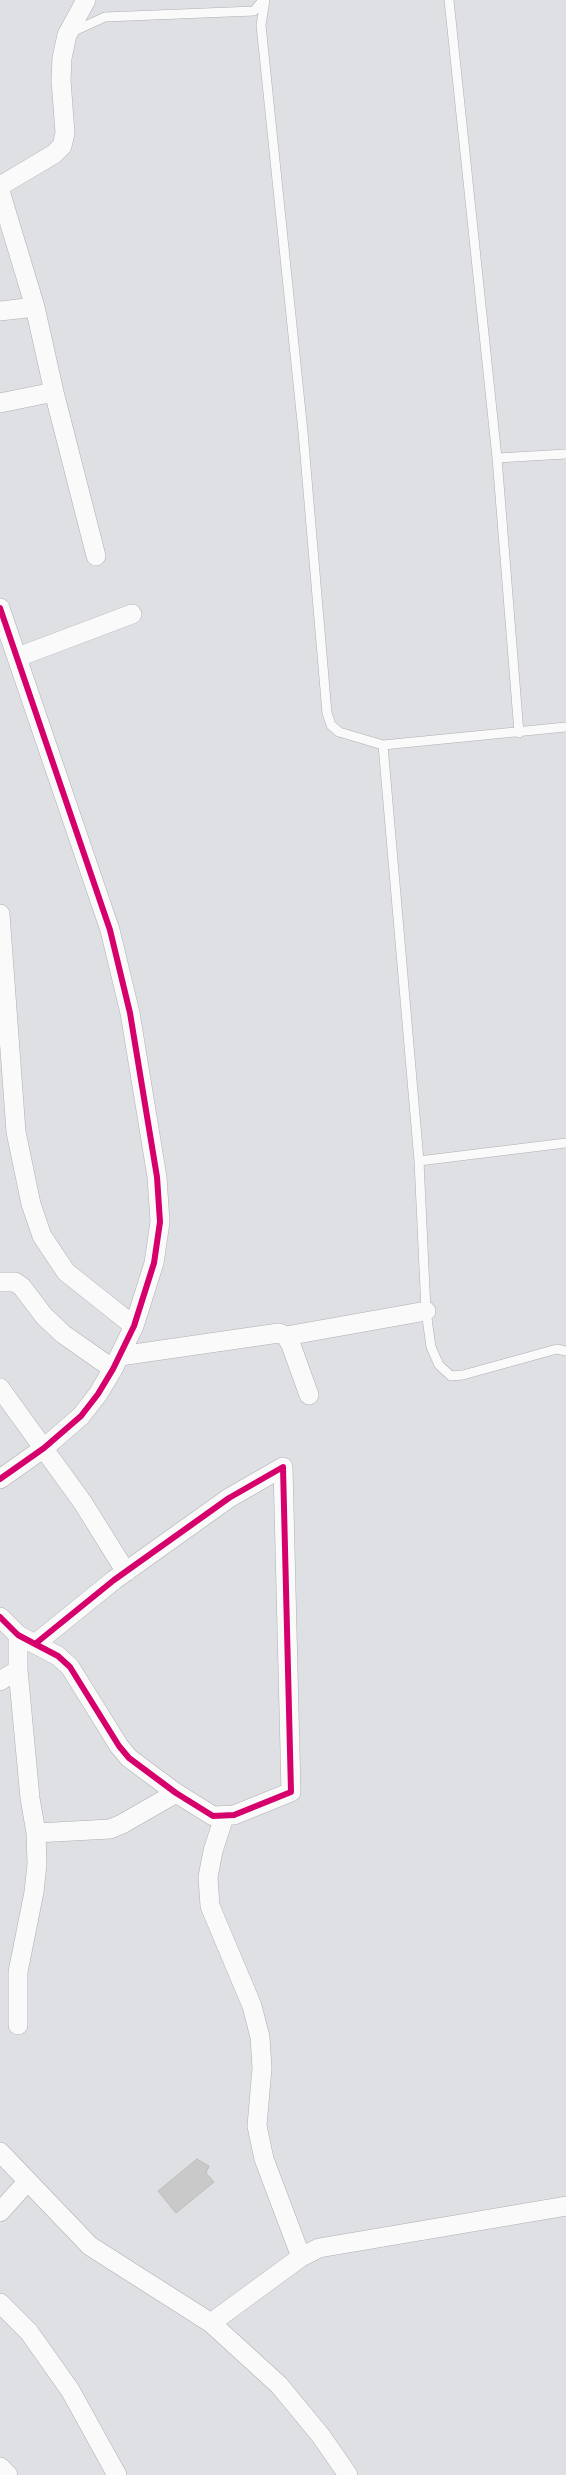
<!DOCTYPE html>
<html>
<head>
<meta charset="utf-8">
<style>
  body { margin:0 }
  canvas { display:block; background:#dee0e3 }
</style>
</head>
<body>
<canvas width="566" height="2475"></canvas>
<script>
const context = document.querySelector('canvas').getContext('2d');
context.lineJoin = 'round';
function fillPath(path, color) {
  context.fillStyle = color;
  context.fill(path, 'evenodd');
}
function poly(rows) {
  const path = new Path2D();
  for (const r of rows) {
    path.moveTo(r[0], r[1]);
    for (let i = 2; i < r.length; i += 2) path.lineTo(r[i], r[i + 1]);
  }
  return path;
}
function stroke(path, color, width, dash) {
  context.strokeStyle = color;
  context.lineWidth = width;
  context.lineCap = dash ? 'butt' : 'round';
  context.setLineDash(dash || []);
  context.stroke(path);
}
const building = poly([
  [197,2159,209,2166,206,2173,214,2182,176,2213,158,2191,197,2159]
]);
fillPath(building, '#c9c9ca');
stroke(building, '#bcbcbc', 1);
const service = poly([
  [265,0,261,25,303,432,327,713,331,725,339,732,383,745,566,727],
  [449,0,497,458,519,733],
  [72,32,105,17,254,11,263,0],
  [497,458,566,454],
  [383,745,419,1161,426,1311,431,1347,439,1365,451,1376,463,1375,557,1349,566,1351],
  [419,1161,566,1143]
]);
const minor = poly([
  [0,186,54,154,62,146,65,133,61,80,62,58,67,35,86,0],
  [0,191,35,307,54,392,96,556],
  [0,311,35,307],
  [0,403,54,392],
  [0,608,110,930,130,1013,157,1177,160,1222,154,1263,134,1326,113,1369,98,1394,81,1416,44,1448,0,1479],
  [18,657,132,614],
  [0,914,16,1132,31,1204,42,1236,66,1272,134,1326],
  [0,1282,15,1282,22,1287,44,1316,63,1334,113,1369],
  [286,1336,426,1311],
  [120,1356,279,1333,286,1336,291,1345,309,1395],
  [0,1388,83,1503,126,1572],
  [0,1617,18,1635,35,1644,58,1656,70,1667,119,1746,129,1758,176,1793,213,1816,234,1815,291,1792,283,1467,229,1498,114,1580,35,1644],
  [18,1635,18,1670,30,1798,36,1833,37,1864,34,1892,18,1972,18,2025],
  [0,1681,18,1670],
  [224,1817,213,1851,208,1877,210,1906,252,2006,260,2037,262,2068,257,2126,264,2159,301,2257],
  [36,1833,110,1829,122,1824,176,1793],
  [0,2152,90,2246,211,2323,279,2385,321,2436,348,2475],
  [0,2212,27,2182],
  [0,2303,29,2332,70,2390,117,2475],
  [211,2323,301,2257,319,2248,566,2206],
  [0,2467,8,2475]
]);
stroke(service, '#aeafb2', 10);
stroke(minor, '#aeafb2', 20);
stroke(service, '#fafafb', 9);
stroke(minor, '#fafafb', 19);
stroke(poly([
  [0,608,110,930,130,1013,157,1177,160,1222,154,1263,134,1326,113,1369,98,1394,81,1416,44,1448,0,1479],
  [0,1617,18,1635,35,1644,58,1656,70,1667,119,1746,129,1758,176,1793,213,1816,234,1815,291,1792,283,1467,229,1498,114,1580,35,1644]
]), '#d6006c', 6);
</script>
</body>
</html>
